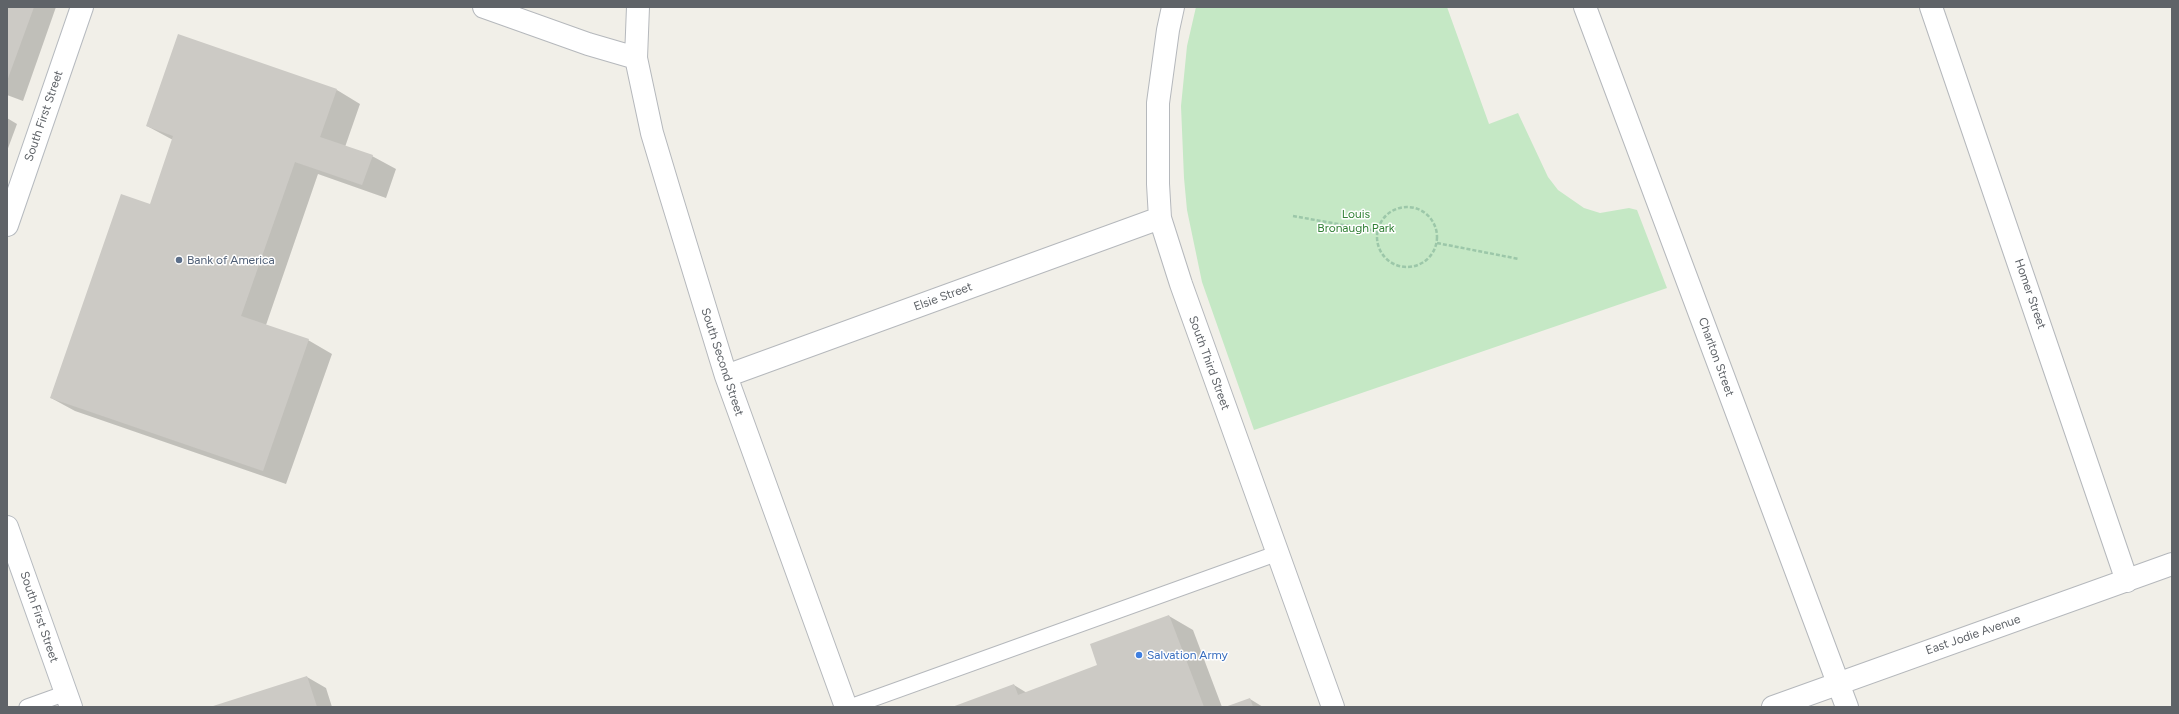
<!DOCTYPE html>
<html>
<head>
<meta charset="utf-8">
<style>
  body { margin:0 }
  #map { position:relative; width:2179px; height:714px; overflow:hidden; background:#f1efe8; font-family:Figtree,sans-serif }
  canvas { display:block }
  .frame { position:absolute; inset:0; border:8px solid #5f6368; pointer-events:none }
</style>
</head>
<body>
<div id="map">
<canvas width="2179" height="714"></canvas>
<div class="frame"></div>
</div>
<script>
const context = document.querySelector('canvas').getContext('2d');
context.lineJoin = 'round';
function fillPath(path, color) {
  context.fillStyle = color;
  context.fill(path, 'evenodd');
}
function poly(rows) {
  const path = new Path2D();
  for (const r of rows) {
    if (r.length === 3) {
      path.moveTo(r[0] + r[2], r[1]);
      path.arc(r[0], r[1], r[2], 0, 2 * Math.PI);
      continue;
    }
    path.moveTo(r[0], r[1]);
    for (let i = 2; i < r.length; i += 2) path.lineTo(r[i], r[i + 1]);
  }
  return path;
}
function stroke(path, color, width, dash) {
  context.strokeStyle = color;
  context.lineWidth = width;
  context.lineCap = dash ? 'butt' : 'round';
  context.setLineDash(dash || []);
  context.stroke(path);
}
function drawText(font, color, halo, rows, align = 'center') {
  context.font = font + ' Figtree,sans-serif';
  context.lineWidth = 3;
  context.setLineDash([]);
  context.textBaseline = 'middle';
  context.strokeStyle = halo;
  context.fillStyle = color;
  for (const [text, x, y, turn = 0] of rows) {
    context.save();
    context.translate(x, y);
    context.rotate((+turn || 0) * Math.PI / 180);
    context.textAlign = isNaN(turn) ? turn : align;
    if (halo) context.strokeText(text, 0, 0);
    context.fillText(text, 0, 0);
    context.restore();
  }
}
fillPath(poly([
  [1196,7,1447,7,1489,124,1518,113,1548,177,1558,190,1584,208,1600,213,1629,208,1637,210,1667,288,1254,430,1202,282,1187,210,1184,178,1181,106,1187,46]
]), '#c5e8c5');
fillPath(poly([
  [7,7,56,7,23,101,7,95],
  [337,90,360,104,345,147,372,156,396,169,386,198,318,174,266,325,308,340,332,354,286,484,75,411,51,398,150,206,173,140,147,126],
  [7,118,17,124,7,151],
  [1169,616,1193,630,1222,707,954,707,1014,685,1027,693,1099,666],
  [307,677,326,688,332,707,212,707],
  [1250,699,1263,707,1227,707]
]), '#0003');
fillPath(poly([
  [7,7,34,7,7,81],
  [178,34,337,89,320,137,373,155,362,185,295,162,241,316,309,339,263,471,50,398,121,194,150,204,173,136,146,126],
  [1169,615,1204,707,952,707,1014,684,1018,695,1097,665,1090,644],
  [307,676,317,707,210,707],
  [1250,698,1253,707,1225,707]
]), '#cccac5');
const service = poly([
  [27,707,66,693],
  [850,707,1278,553]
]);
const minor = poly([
  [484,7,588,44,636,58],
  [638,7,636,58,652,133,670,193,726,376,846,707],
  [1173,7,1168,30,1158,103,1158,184,1160,218,1181,284,1333,707],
  [1585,7,1847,707],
  [1931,7,2127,581],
  [726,376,1160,218],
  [1773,707,2172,564]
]);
const secondary = poly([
  [7,225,82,7],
  [7,527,71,707]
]);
stroke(service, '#b5b8bc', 17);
stroke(minor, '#b5b8bc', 24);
stroke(secondary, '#b6babf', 24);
stroke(poly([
  [1407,237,30],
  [1293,216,1377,231],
  [1437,243,1519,259]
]), '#9cc7a9', 2.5, [4, 2]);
stroke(service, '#fff', 15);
stroke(minor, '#fff', 22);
stroke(secondary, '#fff', 22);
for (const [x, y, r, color] of [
  [179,260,4,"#5c6f8a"],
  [1139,655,4,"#3f7fe0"]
]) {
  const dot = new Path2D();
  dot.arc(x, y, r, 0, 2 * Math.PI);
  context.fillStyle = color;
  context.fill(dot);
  stroke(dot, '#fff', 1.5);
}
drawText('12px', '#5f6368', '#fff', [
  ["South First Street",44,116,-71],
  ["Homer Street",2030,294,71],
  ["Elsie Street",943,297,-20],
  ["Charlton Street",1716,357,70],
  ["South Second Street",722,362,72],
  ["South Third Street",1209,363,70],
  ["South First Street",39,617,71],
  ["East Jodie Avenue",1973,635,-19]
]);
drawText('12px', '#348238', '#fff', [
  ["Louis",1356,214],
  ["Bronaugh Park",1356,228]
]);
drawText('12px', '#4e5e75', '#fff', [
  ["Bank of America",187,260]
], 'left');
drawText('12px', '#366cbe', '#fff', [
  ["Salvation Army",1147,655]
], 'left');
</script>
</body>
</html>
